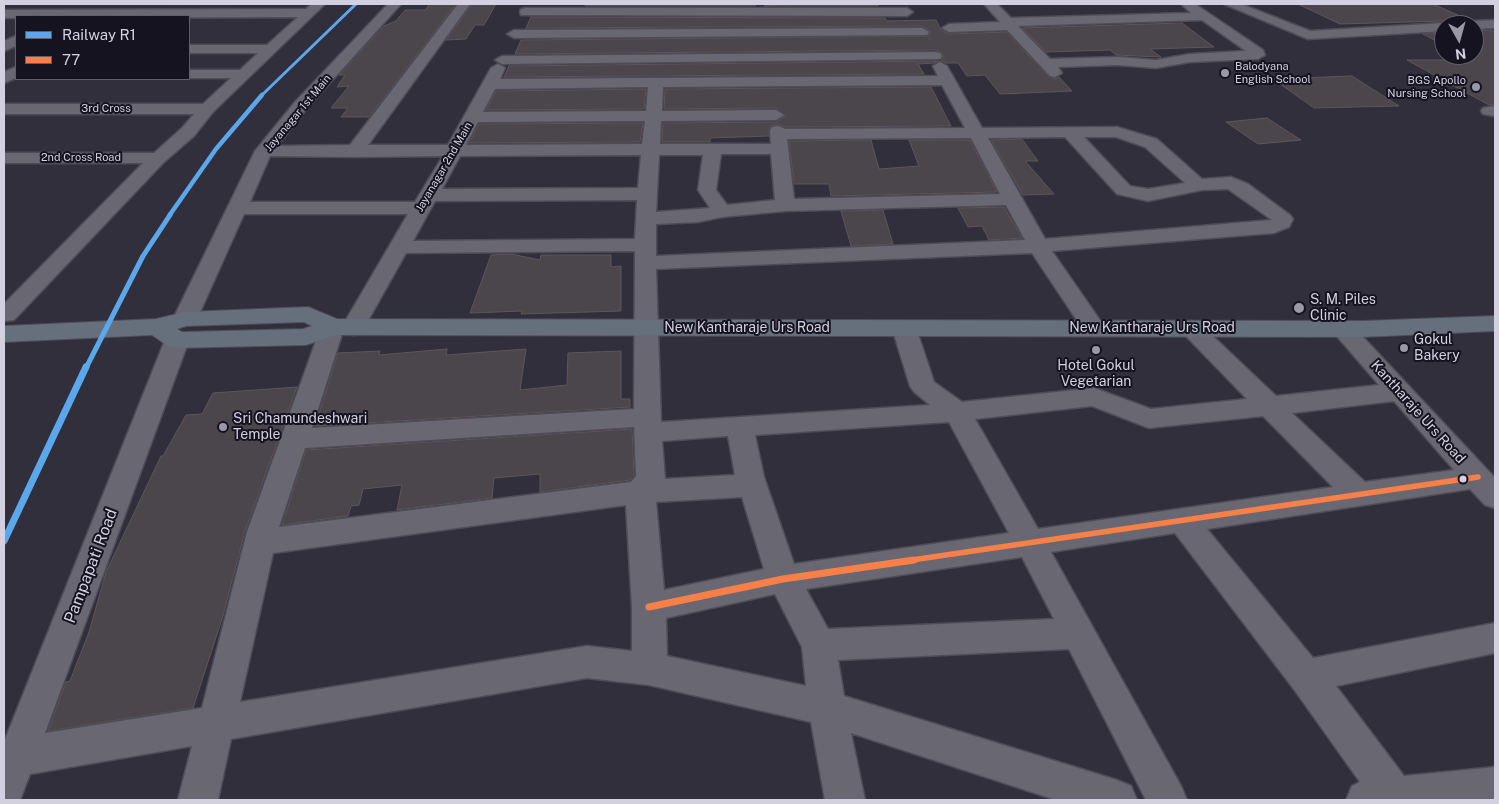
<!DOCTYPE html>
<html>
<head>
<meta charset="utf-8">
<style>
  body { margin:0 }
  #map { position:relative; width:1499px; height:804px; overflow:hidden; background:#312f3c; font-family:"Public Sans",sans-serif }
  canvas { display:block }
  .frame { position:absolute; inset:0; border:5px solid #d3d1e1; pointer-events:none }
  .legend { position:absolute; left:15px; top:15px; width:175px; height:65px; box-sizing:border-box; background:#15131f; border:1px solid #615f6d; margin:0; padding:6px 9px; list-style:none; font-size:15px; color:#d3d1e1 }
  .legend li { display:flex; align-items:center; gap:10px; height:25px }
  .legend b { width:25px; border:1px solid #615f6d }
  .north { position:absolute; left:1434px; top:15px; width:50px; height:50px; box-sizing:border-box; background:#15131f; border:1px solid #615f6d; border-radius:50%; rotate:173deg; font-size:14px; font-weight:700; line-height:20px; text-align:center; color:#d3d1e1 }
  .north::after { content:''; display:block; margin:auto; width:18px; height:22px; background:#9a98a7; clip-path:polygon(50% 0,100% 100%,50% 72%,0 100%) }
</style>
</head>
<body>
<div id="map">
<canvas width="1499" height="804"></canvas>
<div class="frame"></div>
<ul class="legend">
<li><b style="height:6px;background:#5aa8eb"></b>Railway R1</li>
<li><b style="height:6px;background:#f78048"></b>77</li>
</ul>
<div class="north">N</div>
</div>
<script>
const context = document.querySelector('canvas').getContext('2d');
context.lineJoin = 'round';
function fillPath(path, color) {
  context.fillStyle = color;
  context.fill(path, 'evenodd');
}
function poly(rows) {
  const path = new Path2D();
  for (const r of rows) {
    path.moveTo(r[0], r[1]);
    for (let i = 2; i < r.length; i += 2) path.lineTo(r[i], r[i + 1]);
  }
  return path;
}
function stroke(path, color, width, dash) {
  context.strokeStyle = color;
  context.lineWidth = width;
  context.lineCap = dash ? 'butt' : 'round';
  context.setLineDash(dash || []);
  context.stroke(path);
}
function drawText(font, color, halo, rows, align = 'center') {
  context.font = font + ' "Public Sans",sans-serif';
  context.lineWidth = 4;
  context.setLineDash([]);
  context.textBaseline = 'middle';
  context.strokeStyle = halo;
  context.fillStyle = color;
  for (const [text, x, y, turn = 0] of rows) {
    context.save();
    context.translate(x, y);
    context.rotate((+turn || 0) * Math.PI / 180);
    context.textAlign = isNaN(turn) ? turn : align;
    if (halo) context.strokeText(text, 0, 0);
    context.fillText(text, 0, 0);
    context.restore();
  }
}
const building = poly([
  [430,4,456,4,369,117,341,117,348,108,331,108,349,86,337,87,345,75,339,75,384,26,396,21,405,10,425,10,430,4],
  [472,4,496,4,484,25,475,25,466,39,446,40,472,4],
  [586,4,756,4,755,6,585,6,586,4],
  [802,4,877,4,878,6,764,6,802,4],
  [1298,4,1433,4,1471,21,1465,25,1451,25,1444,21,1340,24,1298,4],
  [531,17,885,18,887,21,936,20,941,30,949,34,1006,32,1049,77,1055,79,1059,77,1072,91,1000,94,985,75,967,76,958,63,946,63,941,60,944,57,942,52,935,50,515,54,521,40,929,36,931,32,922,26,526,28,531,17],
  [1182,23,1214,47,1150,49,1161,57,1116,55,1110,50,1046,52,1022,28,1182,23],
  [1491,30,1495,32,1495,104,1489,105,1407,60,1471,60,1462,55,1474,55,1474,31,1491,30],
  [1444,33,1444,45,1423,34,1444,33],
  [938,61,934,63,918,64,924,74,504,77,509,66,938,61],
  [1352,76,1399,106,1314,108,1273,79,1352,76],
  [931,87,951,126,785,127,778,124,770,126,769,136,710,138,710,142,662,142,663,123,776,122,786,116,776,108,664,109,665,89,931,87],
  [646,89,644,109,486,110,496,91,646,89],
  [1267,118,1301,140,1258,144,1226,122,1267,118],
  [643,123,640,142,469,143,479,124,643,123],
  [1022,139,1038,161,1025,161,1054,194,1023,195,991,140,1022,139],
  [871,140,879,169,919,166,909,140,970,140,997,192,831,196,829,184,794,184,789,141,871,140],
  [1004,207,1022,238,989,240,982,226,968,227,958,208,1004,207],
  [883,210,893,244,851,246,841,211,883,210],
  [511,254,540,260,541,255,611,255,611,267,621,266,621,311,521,314,522,311,470,313,491,255,511,254],
  [447,349,446,355,526,349,520,390,567,385,568,353,621,351,621,399,630,399,630,407,315,426,338,353,380,351,379,355,447,349],
  [297,387,245,531,223,616,193,708,48,731,66,682,70,681,89,632,106,572,161,456,163,456,186,415,202,414,213,393,297,387],
  [632,429,634,475,630,480,540,492,540,474,494,478,492,498,397,510,402,485,363,489,359,505,351,506,348,516,282,525,306,450,632,429]
]);
fillPath(building, '#4b464b');
stroke(building, '#5d5659', 1);
const minor = poly([
  [312,4,325,4,213,112,194,136,164,162,14,320,4,321,4,304,143,163,4,163,4,153,154,153,182,128,194,114,4,114,4,104,203,104,231,78,189,78,189,70,240,70,258,53,189,53,189,45,267,45,298,17,4,18,4,10,306,9,312,4],
  [388,4,401,4,307,108,277,146,350,145,458,4,470,4,368,145,448,145,491,68,498,64,505,68,500,79,938,76,933,66,940,62,947,66,982,128,1117,127,1157,139,1202,179,1231,177,1248,184,1290,215,1293,219,1289,227,1274,233,1052,251,1106,329,1102,334,1094,336,1086,334,1032,253,656,269,661,422,930,405,914,392,910,386,892,328,896,323,904,321,912,323,916,328,934,382,962,402,1094,388,1151,409,1247,399,1183,333,1179,328,1183,323,1191,321,1199,323,1276,396,1379,385,1329,327,1333,322,1341,320,1349,322,1495,478,1495,508,1485,505,1470,489,1207,529,1313,658,1495,623,1495,653,1336,686,1404,776,1495,767,1495,800,1346,800,1352,786,1360,782,1293,688,1175,533,1051,552,1181,786,1187,800,1146,800,1069,649,838,660,844,696,1117,780,1131,786,1137,800,1056,800,851,733,865,800,825,800,811,722,649,685,587,678,231,739,218,800,178,800,192,746,30,774,20,800,4,800,4,742,165,340,168,335,177,332,186,335,189,340,45,733,202,708,247,532,321,327,325,322,333,320,343,325,408,214,244,214,197,319,193,324,185,326,177,324,173,319,255,151,295,102,388,4],
  [942,85,965,128,785,129,778,126,772,127,770,131,771,144,660,144,661,121,776,120,784,115,776,110,662,111,663,87,942,85],
  [648,87,646,111,483,112,495,89,648,87],
  [645,121,642,144,466,145,478,122,645,121],
  [1065,137,1117,194,1148,201,1202,190,1228,189,1272,220,1045,239,988,138,1065,137],
  [1084,137,1116,137,1145,147,1185,183,1148,189,1130,186,1084,137],
  [971,138,1000,194,794,199,787,139,971,138],
  [721,154,771,154,775,200,727,205,716,190,721,154],
  [641,155,638,188,442,189,460,156,641,155],
  [659,155,703,155,698,190,710,208,656,212,659,155],
  [270,156,354,157,443,156,415,202,250,202,270,156],
  [637,200,635,239,413,241,435,201,637,200],
  [1006,205,1025,240,656,256,656,224,698,222,722,217,785,211,1006,205],
  [635,251,634,409,312,428,343,331,353,335,361,333,406,253,635,251],
  [1394,401,1454,470,1365,482,1292,413,1394,401],
  [1092,406,1149,428,1263,416,1333,487,1038,529,975,419,1092,406],
  [949,422,1009,533,794,564,764,477,755,435,949,422],
  [634,427,636,476,631,482,279,527,305,448,634,427],
  [728,436,735,475,665,479,662,441,728,436],
  [742,497,764,569,664,590,656,502,742,497],
  [626,505,632,607,632,651,587,646,240,702,273,553,626,505],
  [1022,557,1054,619,828,629,806,589,1022,557],
  [775,594,802,647,806,686,667,656,666,618,775,594],
  [984,4,997,4,1011,18,1191,13,1181,4,1195,4,1263,50,1265,55,1258,59,1190,62,1156,68,1118,65,1058,67,1062,73,1055,77,1050,76,1007,30,949,32,942,28,949,24,1000,22,984,4],
  [1202,20,1246,51,1190,54,1156,60,1118,57,1050,59,1018,26,1202,20],
  [1224,4,1241,4,1310,31,1444,23,1449,25,1444,25,1444,31,1308,39,1224,4],
  [526,8,907,8,913,12,907,16,521,15,520,12,521,9,526,8],
  [1495,20,1495,28,1474,29,1474,25,1467,25,1474,21,1495,20],
  [922,28,929,32,927,35,514,38,507,34,514,30,922,28],
  [16,36,16,46,4,51,4,41,16,36],
  [935,52,940,53,942,56,940,59,502,64,495,60,502,56,935,52],
  [16,67,16,78,4,83,4,72,16,67],
  [1495,106,1495,116,1483,114,1481,111,1483,108,1495,106]
]);
const major = poly([
  [308,307,337,319,1362,321,1495,316,1495,331,1362,337,336,335,306,345,177,348,168,346,152,335,4,342,4,326,156,319,185,312,308,307],
  [304,322,312,326,303,329,182,332,177,329,186,326,304,322]
]);
stroke(minor, '#4e4c58', 3);
stroke(major, '#4e4c58', 2);
fillPath(minor, '#696772');
fillPath(major, '#666f7c');
stroke(poly([
  [905,561,1478,477]
]), '#f78048', 5.5);
stroke(poly([
  [649,607,783,579,914,560]
]), '#f78048', 7);
stroke(poly([
  [261,96,356,4]
]), '#5aa8eb', 3);
stroke(poly([
  [169,216,216,149,262,95]
]), '#5aa8eb', 4.5);
stroke(poly([
  [86,368,143,256,170,215]
]), '#5aa8eb', 5);
stroke(poly([
  [4,541,86,367]
]), '#5aa8eb', 7);
for (const [x, y, r, color] of [
  [1225,73,5,"#9a98a7"],
  [1476,87,5,"#9a98a7"],
  [1299,308,6,"#9a98a7"],
  [1404,348,5,"#9a98a7"],
  [1096,350,5,"#9a98a7"],
  [223,427,5,"#9a98a7"],
  [1463,479,4.5,"#d3d1e1"]
]) {
  const dot = new Path2D();
  dot.arc(x, y, r, 0, 2 * Math.PI);
  context.fillStyle = color;
  context.fill(dot);
  stroke(dot, '#15131f', 2);
}
drawText('11px', '#d3d1e1', '#15131f', [
  ["Balodyana",1235,67],
  ["English School",1235,80],
  ["BGS Apollo",1466,81,"right"],
  ["Nursing School",1466,94,"right"]
], 'left');
drawText('11px', '#d3d1e1', '#15131f', [
  ["3rd Cross",106,109],
  ["Jayanagar 1st Main",298,113,-50],
  ["2nd Cross Road",81,158],
  ["Jayanagar 2nd Main",444,167,-60]
]);
drawText('14px', '#d3d1e1', '#15131f', [
  ["S. M. Piles",1310,300],
  ["Clinic",1310,316],
  ["Gokul",1414,340],
  ["Bakery",1414,356],
  ["Hotel Gokul",1096,366,"center"],
  ["Vegetarian",1096,382,"center"],
  ["Sri Chamundeshwari",233,419],
  ["Temple",233,435]
], 'left');
drawText('14px', '#d3d1e1', '#15131f', [
  ["New Kantharaje Urs Road",747,328],
  ["New Kantharaje Urs Road",1152,328],
  ["Kantharaje Urs Road",1418,412,48]
]);
drawText('16px', '#d3d1e1', '#15131f', [
  ["Pampapati Road",91,566,-69]
]);
</script>
</body>
</html>
